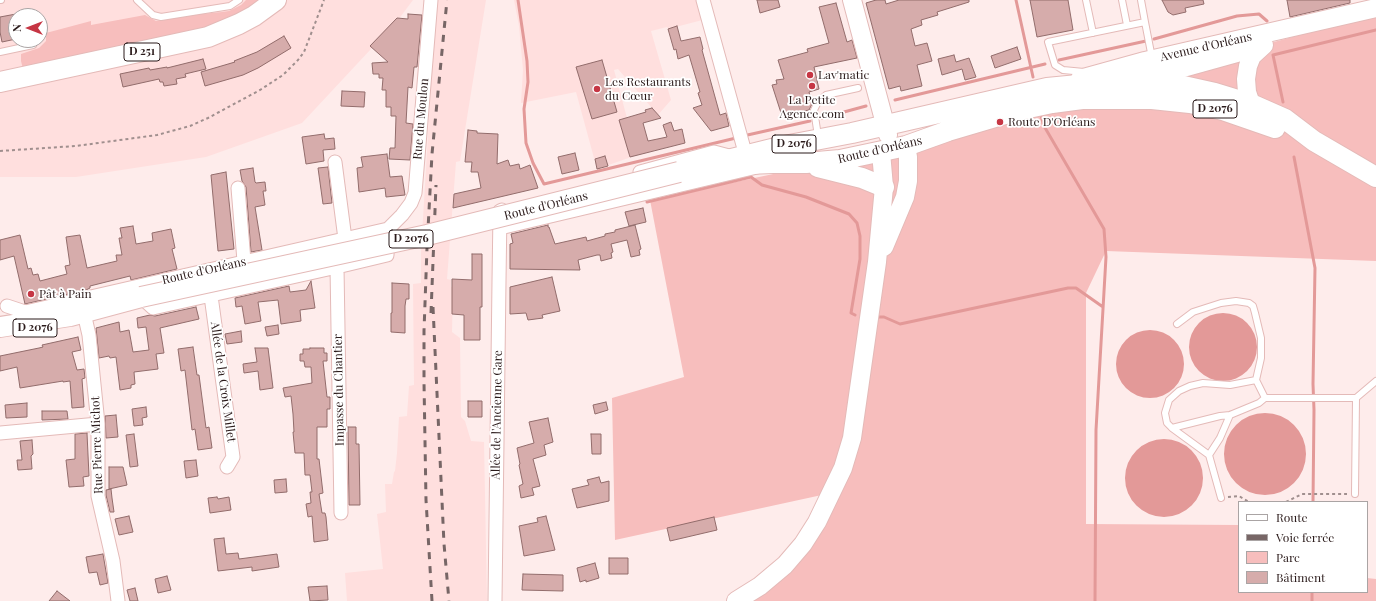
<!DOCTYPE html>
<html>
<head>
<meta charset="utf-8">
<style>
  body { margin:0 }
  #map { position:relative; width:1376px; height:601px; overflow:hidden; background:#feeceb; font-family:"Playfair Display",serif }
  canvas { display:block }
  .legend { position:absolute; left:1238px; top:501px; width:130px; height:92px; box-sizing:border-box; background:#fff; border:1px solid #aaa4a4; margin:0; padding:5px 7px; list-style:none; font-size:12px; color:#2b1b1b }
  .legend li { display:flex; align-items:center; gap:8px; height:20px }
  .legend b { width:20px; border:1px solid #aaa4a4 }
  .north { position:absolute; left:8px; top:8px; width:40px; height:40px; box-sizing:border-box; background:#fff; border:1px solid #aaa4a4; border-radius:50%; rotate:270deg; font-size:11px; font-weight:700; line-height:16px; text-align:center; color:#2b1b1b }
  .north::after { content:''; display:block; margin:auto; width:14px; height:18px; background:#c63644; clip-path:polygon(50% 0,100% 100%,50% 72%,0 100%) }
</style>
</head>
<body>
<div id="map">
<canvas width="1376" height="601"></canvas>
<ul class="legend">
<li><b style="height:5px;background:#fff"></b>Route</li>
<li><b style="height:5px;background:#766"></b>Voie ferrée</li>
<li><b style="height:11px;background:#f7bebd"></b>Parc</li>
<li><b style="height:11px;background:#d6acab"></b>Bâtiment</li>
</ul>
<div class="north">N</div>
</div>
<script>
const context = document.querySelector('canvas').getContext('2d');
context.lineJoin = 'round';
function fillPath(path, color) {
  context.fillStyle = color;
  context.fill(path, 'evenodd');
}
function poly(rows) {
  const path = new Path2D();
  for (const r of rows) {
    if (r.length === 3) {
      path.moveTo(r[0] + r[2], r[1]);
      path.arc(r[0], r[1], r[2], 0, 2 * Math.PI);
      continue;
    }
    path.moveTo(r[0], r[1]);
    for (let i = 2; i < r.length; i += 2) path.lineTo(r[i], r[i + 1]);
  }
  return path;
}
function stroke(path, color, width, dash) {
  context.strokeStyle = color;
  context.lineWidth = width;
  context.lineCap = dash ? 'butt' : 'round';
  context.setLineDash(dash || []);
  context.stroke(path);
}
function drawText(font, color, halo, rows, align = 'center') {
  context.font = font + ' "Playfair Display",serif';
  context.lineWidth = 3.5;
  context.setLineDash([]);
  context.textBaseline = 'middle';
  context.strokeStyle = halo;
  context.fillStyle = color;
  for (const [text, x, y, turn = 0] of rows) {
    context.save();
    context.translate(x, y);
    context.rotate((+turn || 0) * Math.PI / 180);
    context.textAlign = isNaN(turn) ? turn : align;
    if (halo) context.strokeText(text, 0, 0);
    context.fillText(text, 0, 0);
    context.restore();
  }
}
fillPath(poly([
  [0,0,413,0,398,20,302,123,206,157,76,177,0,177],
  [16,16,40,16,40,40,16,40],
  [436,0,486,0,460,161,456,162,447,279,451,280,451,287,453,287,452,332,460,338,461,417,465,421,471,441,484,442,487,601,347,601,345,573,383,569,377,514,386,512,385,484,392,484,394,472,395,471,397,453,399,417,407,416,409,386,414,385,413,284,421,283,421,252],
  [514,0,706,0,710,18,668,29,667,27,651,31,671,100,658,115,618,69,614,70,637,155,597,169,576,92,521,103,523,70,519,26]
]), '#ffdfde');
fillPath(poly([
  [246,0,263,0,250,8,213,25,191,32,23,69,21,61,21,54,39,48,46,41,46,33,91,21,91,25,145,15,156,21,201,14,222,12,229,11,241,5],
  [1376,14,1376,261,1106,251,1086,293,1086,524,1239,525,1239,592,1367,592,1367,578,1376,579,1376,601,736,601,760,586,831,493,615,540,612,398,684,377,650,200,906,146,1052,103]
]), '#f7bebd');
fillPath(poly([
  [1223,347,34],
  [1150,364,34],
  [1265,454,41],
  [1164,478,39]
]), '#e39998');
stroke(poly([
  [518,0,527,61,528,82,524,109,526,143,533,163,544,184,736,138],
  [1016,0,1033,77],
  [1154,39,1237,16,1259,14,1267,21],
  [1059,60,1146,41],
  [895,100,1045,64],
  [1283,102,1273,55,1376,30],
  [1041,115,1044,126,1104,229,1106,257,1096,430,1095,601],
  [822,118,866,106],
  [743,136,810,121],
  [1294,157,1315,268,1313,384,1314,410,1313,502],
  [647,202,751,177,762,185,806,197,849,214,857,223,860,236,860,259,851,313,855,315],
  [879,317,884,317,900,324,1068,288,1076,288,1103,307],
  [1312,601,1312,592]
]), '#e39998', 3);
const building = poly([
  [757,0,778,0,780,7,760,13,757,0],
  [876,0,885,0,886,4,899,0,969,0,969,2,937,12,938,15,921,20,922,25,911,29,915,46,927,43,932,61,917,65,922,86,901,91,900,86,889,89,866,3,876,0],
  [1030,0,1068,0,1073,30,1037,37,1030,0],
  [1162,0,1203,0,1204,4,1185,8,1186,12,1173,15,1168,12,1162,0],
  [1287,0,1350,0,1350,3,1290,17,1287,0],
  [836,3,847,42,852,40,857,58,814,67,819,89,809,92,812,104,809,110,782,116,772,85,777,84,776,80,784,79,778,60,808,52,807,49,829,43,819,7,836,3],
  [16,14,16,39,2,42,0,32,0,17,16,14],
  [408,14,422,15,417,67,414,67,412,88,408,87,406,123,413,124,410,160,389,159,390,148,395,148,396,116,391,116,391,107,386,107,386,90,382,90,383,78,379,78,379,74,373,74,372,63,388,62,370,46,397,18,408,19,408,14],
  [677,26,681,41,700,37,703,49,702,50,720,115,726,113,729,126,711,131,693,108,702,105,698,93,700,92,689,55,678,59,676,49,674,50,668,29,677,26],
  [284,36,291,48,258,68,243,75,205,86,201,72,235,62,234,61,257,52,284,36],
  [1017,47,1021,59,995,68,991,56,1017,47],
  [954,55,956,62,969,58,976,77,965,80,962,69,942,75,938,59,954,55],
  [203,59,206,69,185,74,186,77,176,79,177,84,164,86,163,82,160,82,159,79,123,87,120,74,149,68,150,70,167,67,167,68,203,59],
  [602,60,617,112,592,119,576,67,602,60],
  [342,91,365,92,364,107,341,106,342,91],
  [652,108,661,118,643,123,648,141,667,137,663,125,671,122,674,131,682,129,685,143,630,157,619,120,646,112,645,110,652,108],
  [468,130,477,131,477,133,498,134,497,164,508,160,510,166,519,164,520,169,530,165,538,188,453,208,454,194,481,188,478,172,471,172,472,162,465,162,468,130],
  [324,134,325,139,334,138,335,149,323,150,324,161,306,164,302,137,324,134],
  [575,153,579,170,562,174,558,157,575,153],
  [387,154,390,177,402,176,405,195,386,197,385,188,359,192,357,168,363,167,361,157,387,154],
  [605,156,608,166,597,169,595,159,605,156],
  [328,167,332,203,323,204,318,168,328,167],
  [253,168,255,182,256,183,265,182,266,191,263,191,265,205,255,207,262,250,251,252,246,187,242,181,240,170,253,168],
  [226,172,234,249,218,251,211,175,226,172],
  [643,208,646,222,629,226,625,212,643,208],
  [548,225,548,227,549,227,555,244,586,237,587,241,605,236,605,234,615,232,615,230,635,225,641,249,639,250,640,255,631,257,627,240,611,244,613,252,611,253,612,258,601,261,600,255,597,255,578,260,580,270,510,269,510,244,513,243,511,234,548,225],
  [133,226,136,244,153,241,152,233,171,229,175,248,172,249,177,269,131,280,130,276,90,286,90,288,86,290,25,304,14,256,0,260,0,240,20,235,28,269,31,268,33,275,38,274,40,281,67,274,65,266,70,265,66,237,80,235,87,268,117,261,116,255,122,255,119,238,122,238,120,228,133,226],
  [472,254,482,254,482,307,480,307,480,340,464,340,464,315,452,314,452,279,472,280,472,254],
  [552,277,560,311,542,315,543,318,528,320,526,313,510,314,510,287,552,277],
  [311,281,315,308,300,310,301,321,281,324,278,300,258,302,261,321,245,324,242,306,236,307,235,298,289,286,290,292,306,290,311,281],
  [392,283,409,284,409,299,406,299,405,306,405,333,391,332,391,313,392,313,392,283],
  [196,307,199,319,160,328,164,353,156,354,158,369,134,372,135,384,131,385,131,388,120,390,116,357,110,358,109,356,99,358,96,328,119,322,120,332,129,330,133,352,149,350,146,327,138,328,137,318,150,315,155,316,196,307],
  [278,325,279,334,267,336,265,327,278,325],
  [241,331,242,342,227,344,225,334,241,331],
  [78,337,81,350,72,352,77,370,84,369,85,378,82,379,84,407,72,408,70,381,63,382,63,381,20,388,17,367,0,371,0,356,39,348,43,347,42,345,78,337],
  [193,347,197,375,199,375,206,428,209,427,212,448,198,450,195,429,192,430,185,370,181,371,178,349,193,347],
  [255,348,268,348,273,388,260,390,258,371,244,373,243,364,257,362,255,348],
  [310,348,324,348,324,353,327,353,327,361,323,361,327,397,330,397,330,409,327,409,327,427,317,427,317,459,319,459,323,493,319,494,322,513,325,513,326,517,328,540,314,542,312,516,308,517,306,504,311,503,310,492,312,492,310,475,305,475,304,453,295,453,293,432,294,432,293,414,291,396,285,397,283,388,312,383,311,367,305,367,304,361,300,361,300,354,303,354,303,349,310,349,310,348],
  [468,401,482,401,482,417,468,417,468,401],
  [606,402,608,410,595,414,593,405,606,402],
  [27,403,27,417,6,418,5,405,27,403],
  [146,407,147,417,142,418,143,425,134,426,132,409,146,407],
  [42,411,67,411,68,419,42,420,42,411],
  [116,415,118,437,106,438,105,416,116,415],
  [548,418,553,442,544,445,546,455,533,459,540,486,532,488,534,495,521,498,519,486,523,484,519,465,520,464,517,448,534,443,529,422,548,418],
  [348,427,356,427,356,444,359,444,360,505,349,505,348,427],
  [87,433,89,476,83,477,84,486,69,487,66,460,75,459,75,434,87,433],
  [134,434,138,466,130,467,126,435,134,434],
  [591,434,601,434,601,454,592,454,591,434],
  [32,440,33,454,31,456,32,469,18,470,17,460,22,460,20,441,32,440],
  [196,460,198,476,186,478,184,461,196,460],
  [109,467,123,467,127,485,109,489,109,467],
  [599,477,601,483,609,481,609,501,577,508,572,489,589,485,587,480,599,477],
  [286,479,287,492,275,493,274,480,286,479],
  [111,489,112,498,114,512,110,512,106,495,106,490,111,489],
  [217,497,218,499,229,497,231,510,210,513,208,498,217,497],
  [129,516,133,532,119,535,115,519,129,516],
  [546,516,555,550,524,556,519,526,538,522,537,518,546,516],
  [714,517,717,530,670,541,667,528,714,517],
  [224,538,226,554,238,553,239,559,277,554,279,567,252,571,252,567,218,571,214,539,224,538],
  [103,554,108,583,100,585,97,572,89,573,86,557,103,554],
  [609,558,628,558,628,574,609,574,609,558],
  [595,563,599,578,586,582,586,580,580,582,577,568,595,563],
  [523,574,563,575,563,591,522,590,523,574],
  [167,576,171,590,158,593,155,579,167,576],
  [327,586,328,600,310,601,308,587,327,586],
  [135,588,138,601,130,601,127,590,135,588],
  [57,591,70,601,49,601,57,591]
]);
fillPath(building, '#d6acab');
stroke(building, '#926c6b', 1);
const service = poly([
  [0,0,1,0],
  [137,0,153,15,161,17,230,6,239,0],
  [1086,0,1093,33],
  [1122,0,1127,25],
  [1141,0,1145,22],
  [0,52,33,45],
  [1084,72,1063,70,1055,65,1048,42,1145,22,1152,58],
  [818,136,814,110,818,102,826,95,858,88],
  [1177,324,1193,312,1221,303,1236,301,1249,303,1253,306,1255,313,1261,338,1261,358,1256,380],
  [1265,398,1256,380,1230,385,1203,383,1190,386,1179,391,1169,400,1165,413,1167,423,1172,428,1220,416,1230,415,1259,403,1265,398,1356,398,1376,381],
  [1172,428,1209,455,1220,438,1230,415],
  [1209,455,1221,498],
  [1355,494,1356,398]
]);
const minor = poly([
  [703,0,746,156],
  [335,162,345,239],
  [640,172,714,152,733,157],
  [238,188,244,261],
  [500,228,757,167],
  [388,229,402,215,411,203,415,193,431,0],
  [337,267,341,513],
  [211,296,233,457,227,467],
  [141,297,153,308,337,267,387,255,388,237],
  [7,306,25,312,388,229],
  [84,313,89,335,98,424,98,496,113,561,118,601],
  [0,433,98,424],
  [495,601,499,281,500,211,502,210]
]);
const secondary = poly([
  [852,0,888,135],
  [1080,79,1145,61,1376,8],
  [1143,79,1251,49],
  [1251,104,1247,92,1246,79,1248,66,1252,56,1264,45],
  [884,247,905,197,908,181,908,157,906,146],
  [736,601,760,586,785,565,803,544,817,522,843,468,852,438,877,262,884,187,881,152]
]);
const primary = poly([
  [0,82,208,37,239,24,254,16,276,0],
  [747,164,773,163,806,163,840,160,906,146,948,131,1019,110,1052,103,1082,99,1152,99,1190,103,1223,110,1275,128],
  [818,167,862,178,884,187],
  [679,172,784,146,852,133,1047,88,1140,79,1179,85,1215,93,1251,104,1285,119,1314,141,1376,177],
  [0,327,70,316,141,297]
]);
stroke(service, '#e4bab8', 8);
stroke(minor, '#e4bab8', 15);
stroke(secondary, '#e4bab8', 20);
stroke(primary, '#e4bab8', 22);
stroke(poly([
  [0,151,76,146,157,135,190,126,208,118,260,90,283,75,298,60,304,52,324,0],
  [1228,497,1239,496,1249,502],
  [1286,502,1302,494,1347,494]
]), '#a08f8e', 2, [3, 3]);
stroke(service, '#fff', 6);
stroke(minor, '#fff', 13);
stroke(secondary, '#fff', 18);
stroke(primary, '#fff', 20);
stroke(poly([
  [433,307,444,544,449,601],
  [431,313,436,185],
  [432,601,426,500,424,382,424,331,427,248,432,154,447,0]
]), '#766', 3, [7, 7]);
const primaryBridge = poly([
  [141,297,427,235,679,172]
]);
stroke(primaryBridge, '#e4bab8', 22, []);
stroke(primaryBridge, '#fff', 20);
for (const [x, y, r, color] of [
  [810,75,4,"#c63644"],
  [812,86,4,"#c63644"],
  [597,89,4,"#c63644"],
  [1000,122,4,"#c63644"],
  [31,294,4,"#c63644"]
]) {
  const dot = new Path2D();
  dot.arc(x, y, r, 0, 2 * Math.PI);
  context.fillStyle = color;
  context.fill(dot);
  stroke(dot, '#fff', 1.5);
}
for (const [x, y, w] of [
  [142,52,36],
  [1215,109,44],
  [794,144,44],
  [411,239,44],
  [35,328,44]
]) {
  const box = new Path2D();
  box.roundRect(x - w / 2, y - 9, w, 18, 3);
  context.fillStyle = '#fff';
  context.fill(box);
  stroke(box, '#2b1b1b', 1);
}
drawText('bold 11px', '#2b1b1b', null, [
  ["D 251",142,52],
  ["D 2076",1215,109],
  ["D 2076",794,144],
  ["D 2076",411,239],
  ["D 2076",35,328]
]);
drawText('12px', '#2b1b1b', '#fff', [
  ["Avenue d'Orléans",1206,47,-13],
  ["Rue du Moulon",421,119,-85],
  ["Route d'Orléans",880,150,-13],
  ["Route d'Orléans",546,206,-14],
  ["Route d'Orléans",204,271,-13],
  ["Allée de la Croix Millet",223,382,82],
  ["Impasse du Chantier",339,390,-91],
  ["Allée de l'Ancienne Gare",497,415,-89],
  ["Rue Pierre Michot",97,445,-92]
]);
drawText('12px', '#2b1b1b', '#fff', [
  ["Lav'matic",818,75],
  ["Les Restaurants",605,82],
  ["du Cœur",605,96],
  ["La Petite",812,100,"center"],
  ["Agence.com",812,114,"center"],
  ["Route D'Orléans",1008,122],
  ["Pât à Pain",39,294]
], 'left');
</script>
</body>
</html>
